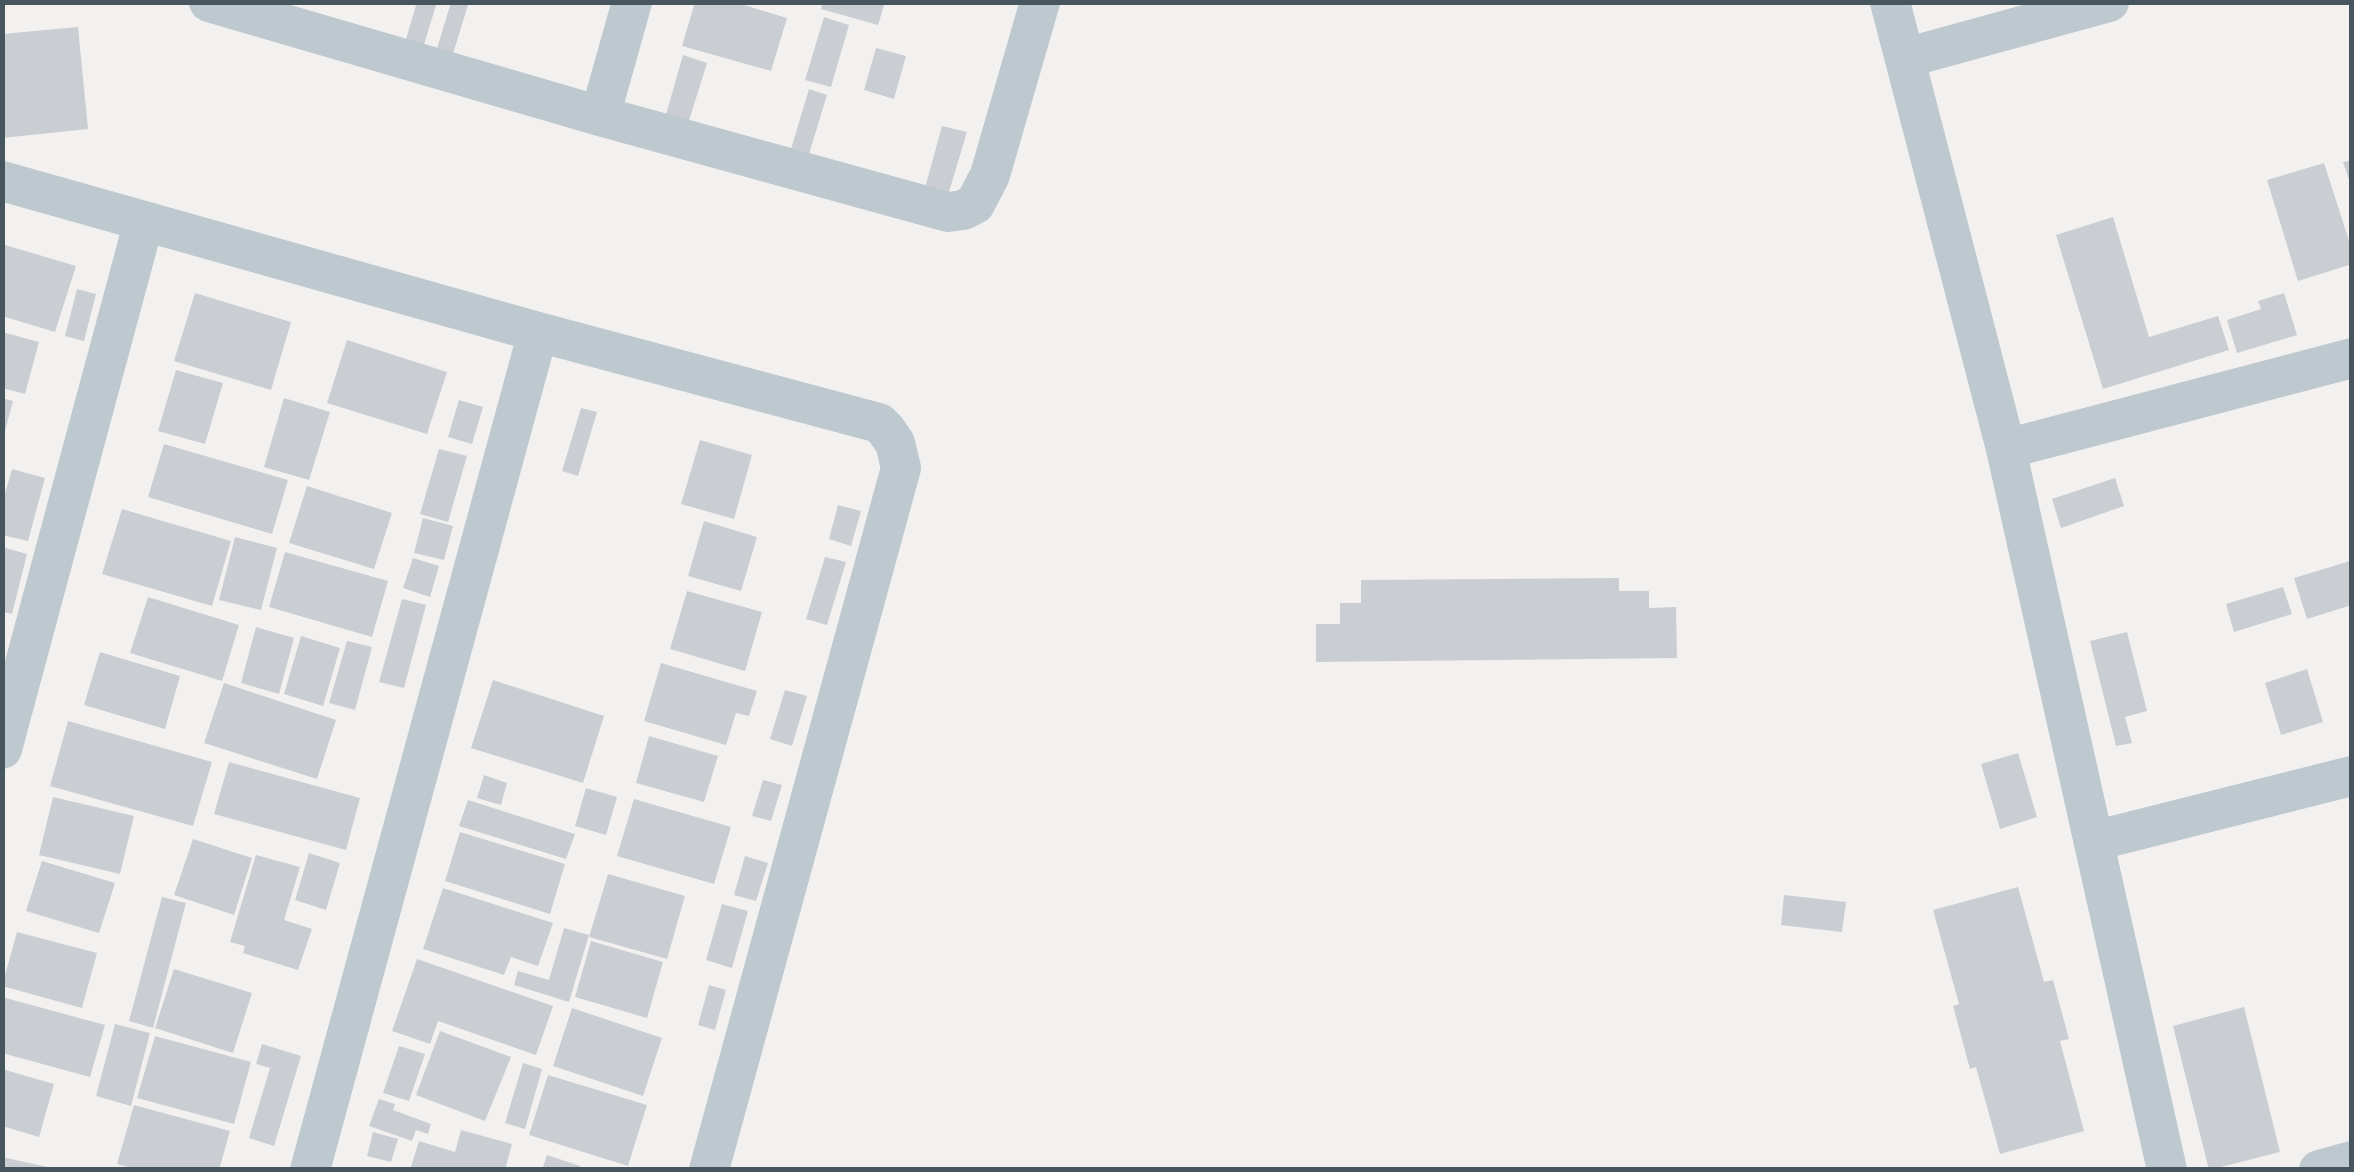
<!DOCTYPE html>
<html>
<head>
<meta charset="utf-8">
<style>
  body { margin:0 }
  #map { position:relative; width:2354px; height:1172px; overflow:hidden; background:#f3f0f0; font-family:Quicksand,sans-serif }
  canvas { display:block }
  .frame { position:absolute; inset:0; border:5px solid #47565e; pointer-events:none }
</style>
</head>
<body>
<div id="map">
<canvas width="2354" height="1172"></canvas>
<div class="frame"></div>
</div>
<script>
const context = document.querySelector('canvas').getContext('2d');
context.lineJoin = 'round';
function fillPath(path, color) {
  context.fillStyle = color;
  context.fill(path, 'evenodd');
}
function poly(rows) {
  const path = new Path2D();
  for (const r of rows) {
    path.moveTo(r[0], r[1]);
    for (let i = 2; i < r.length; i += 2) path.lineTo(r[i], r[i + 1]);
  }
  return path;
}
function stroke(path, color, width, dash) {
  context.strokeStyle = color;
  context.lineWidth = width;
  context.lineCap = dash ? 'butt' : 'round';
  context.setLineDash(dash || []);
  context.stroke(path);
}
fillPath(poly([
  [417,2,437,2,422,51,404,46],
  [451,2,469,2,452,57,436,52],
  [695,2,734,2,787,18,771,71,682,46],
  [823,2,885,2,878,25,821,9],
  [824,17,849,25,831,87,805,80],
  [78,27,88,129,2,138,2,34],
  [876,48,906,56,894,99,864,90],
  [683,55,707,63,688,124,665,118],
  [809,89,827,95,809,154,791,149],
  [942,126,967,132,948,195,925,188],
  [2352,160,2352,186,2351,186,2343,162],
  [2324,163,2352,250,2352,264,2298,281,2267,180],
  [2113,217,2149,337,2218,316,2229,350,2103,389,2056,235],
  [2,244,76,266,55,332,2,316],
  [77,289,96,294,84,341,65,336],
  [195,293,291,322,271,390,174,361],
  [2284,293,2297,335,2237,353,2227,320,2261,309,2258,301],
  [2,332,39,342,25,394,2,388],
  [347,340,447,372,427,434,327,403],
  [176,370,223,383,205,444,158,431],
  [2,398,13,401,4,435,2,434],
  [284,398,330,412,309,480,264,467],
  [459,400,483,407,472,444,448,437],
  [581,408,597,412,578,476,562,471],
  [700,440,752,455,734,519,681,504],
  [164,444,288,480,272,534,148,497],
  [439,449,467,456,448,522,420,514],
  [12,469,45,478,28,541,2,535,2,504],
  [2115,478,2124,506,2061,528,2052,499],
  [307,486,392,513,374,569,289,543],
  [838,505,861,511,851,546,829,539],
  [122,509,231,541,212,606,102,574],
  [423,518,453,526,444,560,414,553],
  [704,521,757,537,741,591,688,576],
  [235,537,277,548,261,610,219,600],
  [2,547,27,554,12,614,2,612],
  [285,552,388,581,372,637,269,607],
  [825,557,846,562,827,625,806,619],
  [413,558,439,566,430,597,403,588],
  [2350,561,2352,605,2307,619,2294,578],
  [1619,578,1619,591,1649,591,1649,608,1676,607,1677,658,1316,662,1316,624,1340,624,1340,603,1361,603,1361,580],
  [2283,587,2292,614,2234,632,2226,604],
  [687,591,762,612,745,671,670,649],
  [148,597,239,625,222,681,130,653],
  [402,599,426,605,404,688,379,682],
  [256,627,294,638,279,694,241,683],
  [2127,632,2147,711,2125,717,2132,743,2116,746,2090,641],
  [301,636,340,648,323,706,284,694],
  [347,641,372,647,355,710,329,703],
  [100,652,180,676,165,729,84,705],
  [661,663,757,691,749,716,736,713,726,745,644,721],
  [2307,669,2323,722,2281,735,2265,683],
  [493,680,604,716,583,783,471,748],
  [224,683,336,720,317,779,204,743],
  [785,690,807,696,792,746,770,739],
  [68,721,212,762,193,826,50,786],
  [649,736,718,756,704,802,636,783],
  [2018,753,2037,817,2000,829,1981,764],
  [229,762,360,798,346,850,214,814],
  [484,775,507,783,501,805,477,798],
  [763,780,782,785,771,821,752,816],
  [586,788,617,797,606,835,575,826],
  [53,797,134,816,120,874,39,855],
  [634,799,731,827,714,884,617,856],
  [468,800,575,834,566,859,459,826],
  [460,832,565,864,550,914,445,881],
  [193,839,252,858,234,915,174,895],
  [309,853,340,863,326,910,295,900],
  [256,855,300,867,284,920,312,929,298,970,243,953,245,946,230,942],
  [745,856,768,863,756,901,734,895],
  [42,861,115,883,99,933,26,911],
  [608,874,685,896,667,959,589,937],
  [2018,887,2044,982,2053,980,2069,1039,2060,1041,2084,1131,2000,1154,1976,1067,1970,1069,1953,1006,1959,1004,1933,910],
  [443,888,553,923,538,966,511,957,504,975,423,949],
  [1784,895,1846,902,1842,932,1781,925],
  [162,897,186,903,153,1028,129,1021],
  [722,904,748,911,732,968,706,960],
  [564,928,589,935,569,1002,514,985,518,971,549,980],
  [17,932,97,953,82,1008,2,986],
  [591,941,663,962,647,1018,575,997],
  [417,959,553,1006,536,1055,438,1021,430,1044,392,1031],
  [174,969,252,993,233,1053,155,1028],
  [709,985,726,990,715,1030,698,1025],
  [2,997,105,1025,90,1077,2,1053],
  [2244,1007,2280,1152,2209,1170,2173,1026],
  [572,1008,662,1038,643,1096,553,1066],
  [115,1024,150,1033,131,1106,96,1096],
  [440,1031,511,1057,485,1121,416,1095],
  [155,1036,251,1062,234,1124,137,1098],
  [262,1044,301,1056,274,1146,249,1138,270,1068,256,1064],
  [399,1046,425,1054,409,1101,383,1093],
  [523,1063,542,1069,525,1129,505,1123],
  [2,1069,54,1084,39,1137,2,1126],
  [548,1075,647,1105,628,1166,529,1135],
  [379,1099,395,1104,393,1110,431,1124,428,1134,416,1130,412,1141,369,1126],
  [134,1105,230,1131,219,1170,138,1170,117,1164],
  [461,1130,512,1144,505,1170,410,1170,419,1141,455,1152],
  [373,1132,398,1139,391,1162,367,1156],
  [547,1155,580,1166,579,1170,542,1170],
  [2,1157,52,1168,52,1170,2,1170]
]), '#caced3');
stroke(poly([
  [209,2,600,116,948,212,963,210,975,204,990,175,1040,2],
  [1890,2,2006,449,2167,1170],
  [1905,58,2109,2],
  [600,116,632,2],
  [2,181,538,332,879,423,886,430,895,443,901,468,709,1170],
  [2006,449,2352,358],
  [2,749,144,221],
  [2094,841,2352,776],
  [310,1170,538,332],
  [2319,1170,2352,1161]
]), '#bdc9cf', 40);
</script>
</body>
</html>
